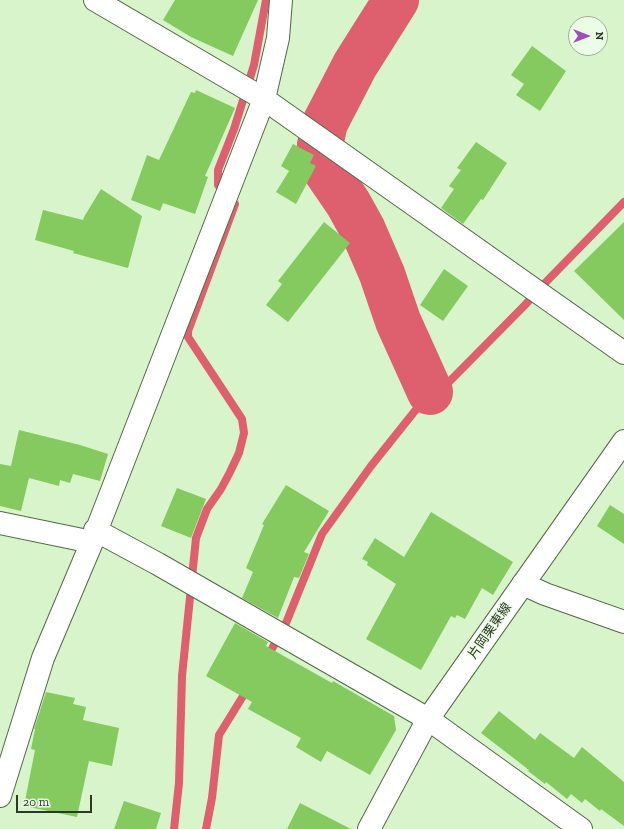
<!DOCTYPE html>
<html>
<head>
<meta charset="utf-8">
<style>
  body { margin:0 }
  #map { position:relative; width:624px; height:829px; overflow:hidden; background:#d8f4cb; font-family:"Zilla Slab",serif }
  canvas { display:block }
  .north { position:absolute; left:568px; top:16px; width:40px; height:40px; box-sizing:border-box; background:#ecfde5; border:1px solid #a0ae99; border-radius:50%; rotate:90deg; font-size:11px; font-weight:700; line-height:16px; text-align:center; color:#2d3828 }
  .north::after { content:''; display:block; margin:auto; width:14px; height:18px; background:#9e4dbc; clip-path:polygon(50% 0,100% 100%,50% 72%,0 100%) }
  .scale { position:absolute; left:16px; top:795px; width:76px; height:18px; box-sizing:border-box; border:2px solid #2d3828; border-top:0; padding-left:5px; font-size:12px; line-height:14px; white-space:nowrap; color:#2d3828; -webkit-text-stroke:3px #ecfde5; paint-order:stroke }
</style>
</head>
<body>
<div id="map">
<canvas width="624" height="829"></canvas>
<div class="north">N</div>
<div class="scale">20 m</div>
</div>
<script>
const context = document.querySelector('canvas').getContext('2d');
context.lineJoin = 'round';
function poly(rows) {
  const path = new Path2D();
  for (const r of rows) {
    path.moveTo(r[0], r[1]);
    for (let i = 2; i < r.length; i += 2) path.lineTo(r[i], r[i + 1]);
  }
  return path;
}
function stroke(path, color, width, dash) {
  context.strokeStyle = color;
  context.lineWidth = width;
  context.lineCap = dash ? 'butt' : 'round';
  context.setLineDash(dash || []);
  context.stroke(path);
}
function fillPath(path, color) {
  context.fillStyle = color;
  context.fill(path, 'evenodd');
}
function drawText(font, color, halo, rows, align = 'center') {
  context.font = font + ' "Zilla Slab","Noto Sans JP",serif';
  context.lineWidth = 3;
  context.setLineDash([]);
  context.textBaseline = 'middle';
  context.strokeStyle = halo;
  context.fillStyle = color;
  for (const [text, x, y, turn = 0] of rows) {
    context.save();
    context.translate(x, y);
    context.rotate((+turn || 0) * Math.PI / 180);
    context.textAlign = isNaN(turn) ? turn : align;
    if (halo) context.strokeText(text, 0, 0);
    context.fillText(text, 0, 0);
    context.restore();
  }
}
stroke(poly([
  [267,658,286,623,322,534,371,466,430,392,444,387,525,305,545,283,624,202],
  [174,829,179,783,182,676,196,538,207,509,221,489,230,472,239,453,244,433,242,419,188,337,188,331,235,204,218,185,218,170,234,129,254,65,266,0],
  [206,829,212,798,219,735,248,688]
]), '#de5f6d', 8);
stroke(poly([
  [396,0,355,65,325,123,320,145,322,165,348,203,363,230,382,274,398,321,430,392]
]), '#de5f6d', 46);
fillPath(poly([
  [175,0,258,0,233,56,191,37,163,20],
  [532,46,566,71,540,111,516,95,524,84,511,75],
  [196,90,235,108,205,176,208,177,195,214,163,203,160,211,131,200,147,155,159,160,191,92,195,93],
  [476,142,507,163,483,200,481,199,463,224,441,208,454,189,449,186,461,170,457,168],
  [293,144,314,155,310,163,316,166,296,204,276,192,289,171,281,166],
  [101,189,142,216,128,268,73,253,74,251,35,240,43,210,83,220,84,217],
  [324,222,350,243,288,322,266,305,282,284,278,281],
  [624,222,624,320,574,271],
  [444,269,468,286,443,321,420,305],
  [19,430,80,445,108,454,100,481,73,474,70,483,60,480,59,486,29,478,21,511,0,506,0,464,11,466],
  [286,485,329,511,304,552,309,554,299,578,294,577,278,618,242,598,253,572,246,568,264,525,262,524],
  [177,488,206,499,191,538,161,526],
  [610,505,624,514,624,544,597,526],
  [431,512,513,562,493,595,482,588,465,619,457,615,455,618,451,616,421,670,366,639,396,584,367,565,368,562,362,559,375,538,404,557],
  [235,623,268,642,266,646,332,683,333,681,394,716,396,730,370,775,327,751,321,762,296,747,301,738,248,709,252,702,206,676],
  [46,692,75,698,73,704,86,707,83,720,119,728,112,766,89,761,77,817,24,806,35,750,31,749,35,729,34,729],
  [499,711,535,740,540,733,574,758,582,747,624,782,624,826,601,809,600,811,585,799,582,803,571,794,567,799,546,782,545,784,528,771,529,770,481,733],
  [124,801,161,813,156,829,114,829],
  [300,803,351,829,287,829]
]), '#84ca5e');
const street = poly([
  [264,99,624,353],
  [0,523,92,542],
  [95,530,158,564,428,719,581,829],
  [523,584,545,594,624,622],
  [0,796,43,658,92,542,264,99,278,38,281,0]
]);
const secondary = poly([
  [95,0,264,99],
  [369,829,428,719,624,441]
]);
stroke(street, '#526a47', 24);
stroke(secondary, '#526a47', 24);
stroke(street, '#fff', 22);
stroke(secondary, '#fff', 22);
drawText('13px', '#2d3828', '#ecfde5', [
  ["片岡栗東線",490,631,-55]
]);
</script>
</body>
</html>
